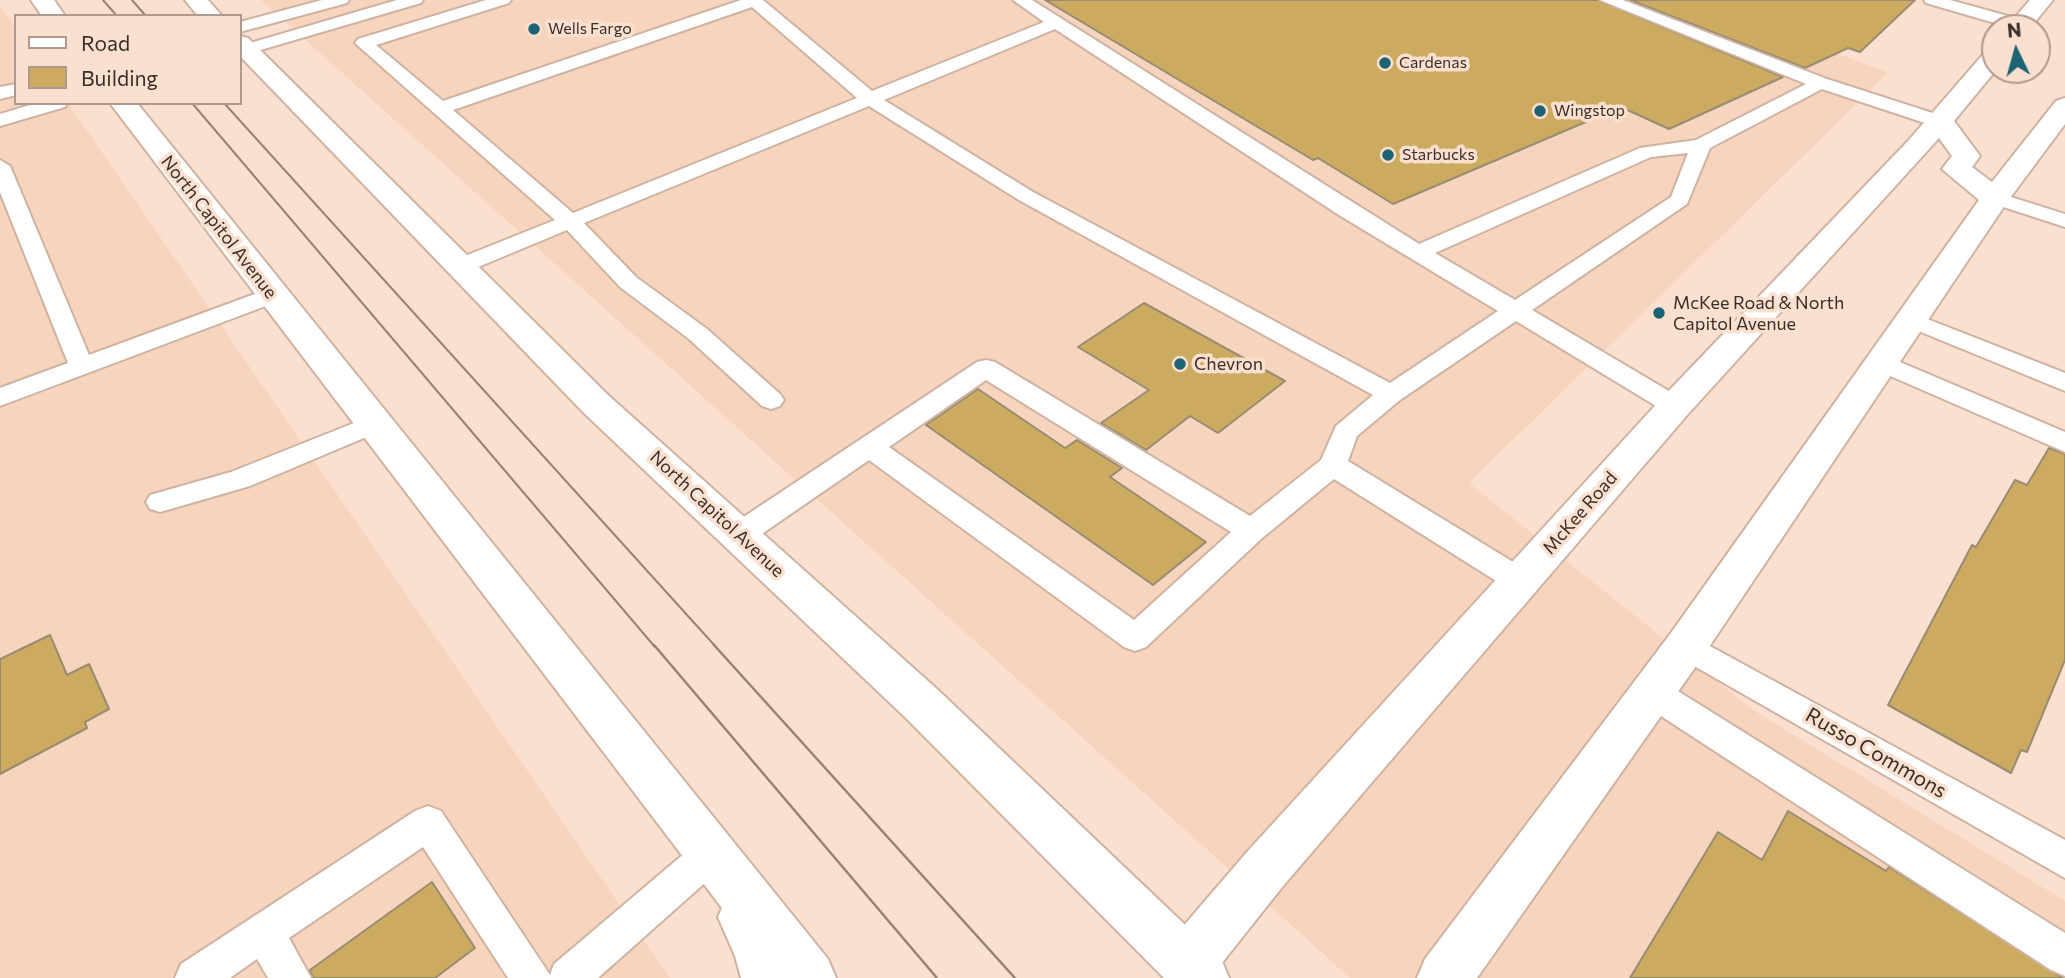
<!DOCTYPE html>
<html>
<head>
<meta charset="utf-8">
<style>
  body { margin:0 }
  #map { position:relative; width:2065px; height:978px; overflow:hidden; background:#fce0cf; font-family:Commissioner,sans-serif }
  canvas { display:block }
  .legend { position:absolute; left:14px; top:14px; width:228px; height:91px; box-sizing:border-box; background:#fce0cf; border:2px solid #ae998c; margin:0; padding:9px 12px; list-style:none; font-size:21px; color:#392f28 }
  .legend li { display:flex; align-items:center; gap:14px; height:35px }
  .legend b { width:35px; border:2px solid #ae998c }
  .north { position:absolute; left:1981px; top:14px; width:70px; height:70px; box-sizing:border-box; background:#fce0cf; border:2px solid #ae998c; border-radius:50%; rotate:355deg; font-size:19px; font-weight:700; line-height:28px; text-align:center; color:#392f28 }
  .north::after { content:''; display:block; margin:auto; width:24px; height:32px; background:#1c6373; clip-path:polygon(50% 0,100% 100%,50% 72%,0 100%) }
</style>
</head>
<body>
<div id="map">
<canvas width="2065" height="978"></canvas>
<ul class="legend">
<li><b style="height:9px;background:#fff"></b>Road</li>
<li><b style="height:19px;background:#ccab61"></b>Building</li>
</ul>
<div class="north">N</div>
</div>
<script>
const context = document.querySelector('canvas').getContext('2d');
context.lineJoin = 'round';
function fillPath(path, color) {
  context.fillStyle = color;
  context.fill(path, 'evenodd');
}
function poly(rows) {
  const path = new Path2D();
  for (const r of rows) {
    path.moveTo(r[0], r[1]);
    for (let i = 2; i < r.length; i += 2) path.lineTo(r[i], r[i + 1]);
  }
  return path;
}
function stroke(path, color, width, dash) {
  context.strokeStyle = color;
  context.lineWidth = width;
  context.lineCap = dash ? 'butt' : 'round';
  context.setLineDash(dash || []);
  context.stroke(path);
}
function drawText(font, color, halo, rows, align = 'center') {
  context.font = font + ' Commissioner,sans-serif';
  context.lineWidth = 7;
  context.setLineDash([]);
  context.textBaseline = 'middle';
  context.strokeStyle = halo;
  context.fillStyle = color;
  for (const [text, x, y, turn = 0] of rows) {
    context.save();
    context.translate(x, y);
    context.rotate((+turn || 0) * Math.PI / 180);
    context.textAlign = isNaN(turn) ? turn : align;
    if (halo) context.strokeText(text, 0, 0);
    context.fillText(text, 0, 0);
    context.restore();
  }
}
fillPath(poly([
  [261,0,1697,0,1888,73,1469,483,1753,710,2065,901,2065,978,1350,978],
  [0,5,16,28,16,103,68,103,670,978,0,978]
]), '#f6d4be');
const building = poly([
  [1045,0,1598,0,1783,77,1669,129,1621,107,1393,204,1318,158,1313,160,1045,0],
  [1630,0,1915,0,1860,52,1848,48,1805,68,1630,0],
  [1144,303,1285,381,1218,433,1190,416,1146,450,1101,423,1149,390,1078,347,1144,303],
  [978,389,1065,448,1077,440,1122,468,1110,477,1206,542,1153,585,926,425,978,389],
  [2049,448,2065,454,2065,660,2027,752,2021,750,2011,773,1888,705,1972,545,1976,547,2015,480,2027,485,2049,448],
  [50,635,67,675,89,664,109,709,85,722,87,728,0,774,0,659,50,635],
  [1788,811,1886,871,1889,867,2063,978,1630,978,1718,832,1762,860,1788,811],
  [432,882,475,948,435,978,313,978,310,970,432,882]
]);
fillPath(building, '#ccab61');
stroke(building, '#988c73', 2);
const service = poly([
  [322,0,349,0,347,3,240,32,240,22,322,0],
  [397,0,423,0,421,3,240,56,240,46,397,0],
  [486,0,511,0,509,3,376,45,443,101,741,0,763,0,872,91,1044,22,1013,0,1032,0,1419,244,1640,148,1696,140,1806,84,1600,0,1623,0,1827,79,1948,118,1951,122,1941,128,1934,126,1822,89,1710,148,1687,204,1532,310,1684,400,1688,406,1684,412,1675,415,1666,412,1516,321,1400,400,1357,436,1348,461,1531,573,1535,581,1531,589,1520,593,1509,589,1334,479,1261,539,1146,647,1135,651,1124,647,869,460,750,542,740,545,730,542,725,534,730,526,977,362,986,360,995,362,1250,516,1321,460,1336,426,1373,395,1019,200,869,106,584,223,636,277,707,329,780,394,784,400,780,406,771,409,762,406,689,339,620,287,567,230,471,270,455,270,452,265,455,260,555,220,355,43,358,39,486,0],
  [752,7,857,98,573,213,453,110,752,7],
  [1055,29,1339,215,1498,311,1390,383,1033,192,884,100,1055,29],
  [1688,153,1671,197,1515,300,1435,253,1651,157,1688,153],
  [986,380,1231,532,1134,620,889,447,986,380],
  [1924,0,1950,0,2026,21,2028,25,2026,28,2012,28,1926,3,1924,0],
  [16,84,16,95,0,99,0,87,16,84],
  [37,103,67,103,65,107,0,126,0,114,37,103],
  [0,160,10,166,89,355,263,291,271,289,279,291,283,296,279,301,0,406,0,388,68,363,0,192,0,160],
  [1995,192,2065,214,2065,227,1988,202,1985,198,1995,192],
  [1912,313,2065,373,2065,391,1904,325,1900,320,1904,315,1912,313],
  [1881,354,2065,432,2065,452,1872,368,1869,362,1872,356,1881,354],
  [374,415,383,418,387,424,383,430,250,486,160,512,150,509,146,502,150,495,231,472,374,415],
  [1686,633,2065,840,2065,878,1675,655,1670,646,1675,637,1686,633],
  [1653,679,1665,683,2065,933,2065,976,2051,970,1641,703,1637,693,1641,683,1653,679],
  [428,806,441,811,550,975,554,964,699,841,712,836,725,841,730,853,725,865,598,978,508,978,423,847,289,938,311,978,268,978,257,959,230,978,175,978,181,964,415,811,428,806]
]);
const secondary = poly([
  [2030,0,2053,0,2030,28,2006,28,2030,0],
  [1995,49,1996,70,1954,121,1980,156,1972,167,1992,182,2056,101,2065,98,2065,124,2007,202,1701,659,1477,978,1417,978,1425,959,1671,633,1979,200,1942,169,1952,156,1939,138,1688,414,1283,886,1210,978,1166,978,1160,963,1168,944,1247,852,1662,398,1908,141,1986,51,1995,49]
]);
const primary = poly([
  [31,0,54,0,65,16,42,16,31,0],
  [185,0,208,0,222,16,198,16,185,0],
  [240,36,248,38,609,396,938,690,1221,959,1229,978,1164,978,906,718,583,412,240,56,240,36],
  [110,103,137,103,828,959,836,978,741,978,735,956,718,917,722,908,110,103]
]);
stroke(service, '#ceb3a2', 4);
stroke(secondary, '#ceb3a2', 4);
stroke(primary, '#ceb3a2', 4);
fillPath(service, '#fff');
fillPath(secondary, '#fff');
fillPath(primary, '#fff');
stroke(poly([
  [103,0,117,16],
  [132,0,146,16],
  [192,103,655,647],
  [224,103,716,647]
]), '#958377', 2);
stroke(poly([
  [654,645,937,978],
  [714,645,1015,978]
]), '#958377', 2.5);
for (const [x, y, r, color] of [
  [534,29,7,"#1c6373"],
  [1385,63,7,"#1c6373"],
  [1540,111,7,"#1c6373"],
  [1388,155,7,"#1c6373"],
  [1659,313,7,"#1c6373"],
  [1180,364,7,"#1c6373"]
]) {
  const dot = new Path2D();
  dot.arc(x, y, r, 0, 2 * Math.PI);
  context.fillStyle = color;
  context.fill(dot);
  stroke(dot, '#fce0cf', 2.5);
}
drawText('16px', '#392f28', '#fce0cf', [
  ["Wells Fargo",548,29],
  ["Cardenas",1399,63],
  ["Wingstop",1554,111],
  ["Starbucks",1402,155]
], 'left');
drawText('18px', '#392f28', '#fce0cf', [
  ["North Capitol Avenue",219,227,52],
  ["McKee Road",1580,513,-49],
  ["North Capitol Avenue",717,514,43]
]);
drawText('18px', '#392f28', '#fce0cf', [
  ["McKee Road & North",1673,303],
  ["Capitol Avenue",1673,324],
  ["Chevron",1194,364]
], 'left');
drawText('21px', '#392f28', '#fce0cf', [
  ["Russo Commons",1876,753,30]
]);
</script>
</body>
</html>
